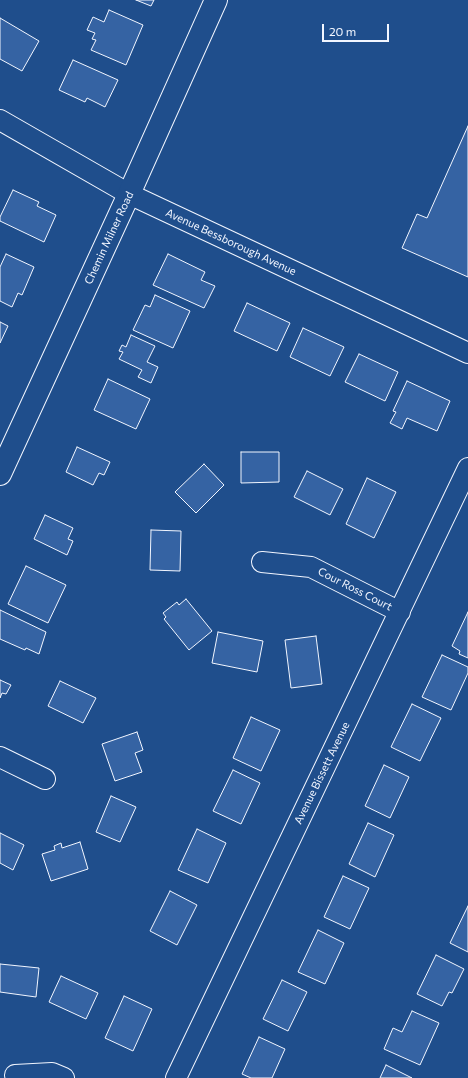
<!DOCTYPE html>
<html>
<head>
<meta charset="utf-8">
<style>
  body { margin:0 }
  #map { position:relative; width:468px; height:1078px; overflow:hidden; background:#1f4e8c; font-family:Commissioner,sans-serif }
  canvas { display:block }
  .scale { position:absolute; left:322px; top:24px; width:67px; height:18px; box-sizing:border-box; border:2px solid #f2f6ff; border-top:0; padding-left:5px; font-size:12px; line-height:14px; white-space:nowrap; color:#f2f6ff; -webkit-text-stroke:3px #1f4e8c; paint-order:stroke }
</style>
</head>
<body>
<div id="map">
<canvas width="468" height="1078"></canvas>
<div class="scale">20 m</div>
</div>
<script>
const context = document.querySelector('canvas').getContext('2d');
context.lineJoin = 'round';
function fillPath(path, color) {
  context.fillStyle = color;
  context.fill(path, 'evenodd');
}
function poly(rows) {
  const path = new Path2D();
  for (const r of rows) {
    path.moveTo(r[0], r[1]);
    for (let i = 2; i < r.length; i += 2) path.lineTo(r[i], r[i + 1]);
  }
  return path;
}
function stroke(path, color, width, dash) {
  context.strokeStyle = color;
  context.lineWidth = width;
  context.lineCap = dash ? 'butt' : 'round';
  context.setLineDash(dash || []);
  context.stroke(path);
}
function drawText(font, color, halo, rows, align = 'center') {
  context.font = font + ' Commissioner,sans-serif';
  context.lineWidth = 3;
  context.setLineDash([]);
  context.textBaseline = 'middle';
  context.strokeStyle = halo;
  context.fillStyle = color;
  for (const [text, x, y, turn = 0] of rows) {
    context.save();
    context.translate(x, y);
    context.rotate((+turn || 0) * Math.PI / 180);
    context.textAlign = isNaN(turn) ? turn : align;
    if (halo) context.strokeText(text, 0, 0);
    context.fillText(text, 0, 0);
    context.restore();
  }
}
const building = poly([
  [136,0,154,0,151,6,136,0],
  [109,10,143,25,126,65,91,50,96,40,92,39,95,33,87,30,93,17,104,22,109,10],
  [0,18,39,41,22,71,0,59,0,18],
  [73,60,118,80,105,107,87,98,85,102,59,90,73,60],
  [468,126,468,277,402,248,417,214,427,218,468,126],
  [13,190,39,202,37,206,56,215,44,242,0,221,0,217,13,190],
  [6,254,34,267,22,295,18,293,12,307,0,301,0,267,6,254],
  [168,254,205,272,201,280,215,286,204,308,153,285,168,254],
  [155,295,190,311,173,348,133,330,145,305,150,307,155,295],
  [247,303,290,323,277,351,234,331,247,303],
  [0,322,8,326,0,343,0,322],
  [303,328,344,347,330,376,290,357,303,328],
  [131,335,155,346,147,362,158,367,151,383,138,377,142,370,119,359,123,352,119,351,122,345,126,347,131,335],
  [359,354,398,372,385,401,345,382,359,354],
  [108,379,150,399,136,429,94,410,108,379],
  [407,381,450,401,437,431,407,418,402,429,390,423,396,412,393,411,407,381],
  [77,447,110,462,104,475,99,473,93,485,66,472,77,447],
  [241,452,279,452,279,482,241,483,241,452],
  [204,464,224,485,196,513,175,492,204,464],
  [307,471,343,489,330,515,294,497,307,471],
  [367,478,396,492,374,538,346,524,367,478],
  [45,515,73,528,68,539,73,541,67,555,34,539,45,515],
  [151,530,181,531,180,571,150,570,151,530],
  [26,566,66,585,48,623,8,604,26,566],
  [186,599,212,631,189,650,164,619,166,617,163,613,177,602,179,605,186,599],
  [0,610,46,632,39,654,26,648,25,650,0,639,0,610],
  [468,612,468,658,459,654,460,651,452,646,468,612],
  [218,632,263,641,257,672,212,663,218,632],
  [316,636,322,684,291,688,285,640,316,636],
  [442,655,468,667,468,673,451,710,422,697,442,655],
  [0,680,11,685,6,694,2,693,0,698,0,680],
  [60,681,96,698,83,723,48,706,60,681],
  [412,704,441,718,420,761,391,747,412,704],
  [251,717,280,730,261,771,233,758,251,717],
  [137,732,143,750,135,753,142,772,115,781,102,744,137,732],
  [384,765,409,777,390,818,365,806,384,765],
  [233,770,260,783,241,824,213,811,233,770],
  [111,796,136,807,120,842,96,832,111,796],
  [368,823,394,835,375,877,349,864,368,823],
  [197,829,226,843,208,883,178,870,197,829],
  [0,833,24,845,13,870,0,863,0,833],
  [80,842,88,869,51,881,42,854,55,850,54,846,61,843,62,848,80,842],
  [343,876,369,888,350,929,324,917,343,876],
  [170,891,197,905,177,945,150,931,170,891],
  [468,906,468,952,450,943,468,906],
  [318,930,344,943,325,984,298,972,318,930],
  [436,955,464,969,452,993,449,992,442,1006,417,994,436,955],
  [0,964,39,968,36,997,0,992,0,964],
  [61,976,98,993,86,1019,49,1002,61,976],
  [282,980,307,992,288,1031,263,1019,282,980],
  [124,996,152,1009,133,1051,105,1038,124,996],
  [412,1011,439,1023,420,1065,384,1049,393,1028,402,1032,412,1011],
  [259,1037,285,1049,272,1078,251,1078,242,1074,259,1037],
  [386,1065,412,1078,380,1078,386,1065]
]);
fillPath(building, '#3563a3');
stroke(building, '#f2f6ff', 1);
const street = poly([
  [0,120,129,194,468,353],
  [262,562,311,567,400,612],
  [0,757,45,779],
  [15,1075,52,1073,64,1078],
  [176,1078,468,468]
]);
const secondary = poly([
  [0,474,129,194,216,0]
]);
stroke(street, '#f2f6ff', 22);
stroke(secondary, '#f2f6ff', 24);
stroke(street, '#1f4e8c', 20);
stroke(secondary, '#1f4e8c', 22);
drawText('11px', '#f2f6ff', '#1f4e8c', [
  ["Chemin Milner Road",109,238,-65],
  ["Avenue Bessborough Avenue",231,242,25],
  ["Cour Ross Court",355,589,27],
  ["Avenue Bissett Avenue",322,773,-64]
]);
</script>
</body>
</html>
